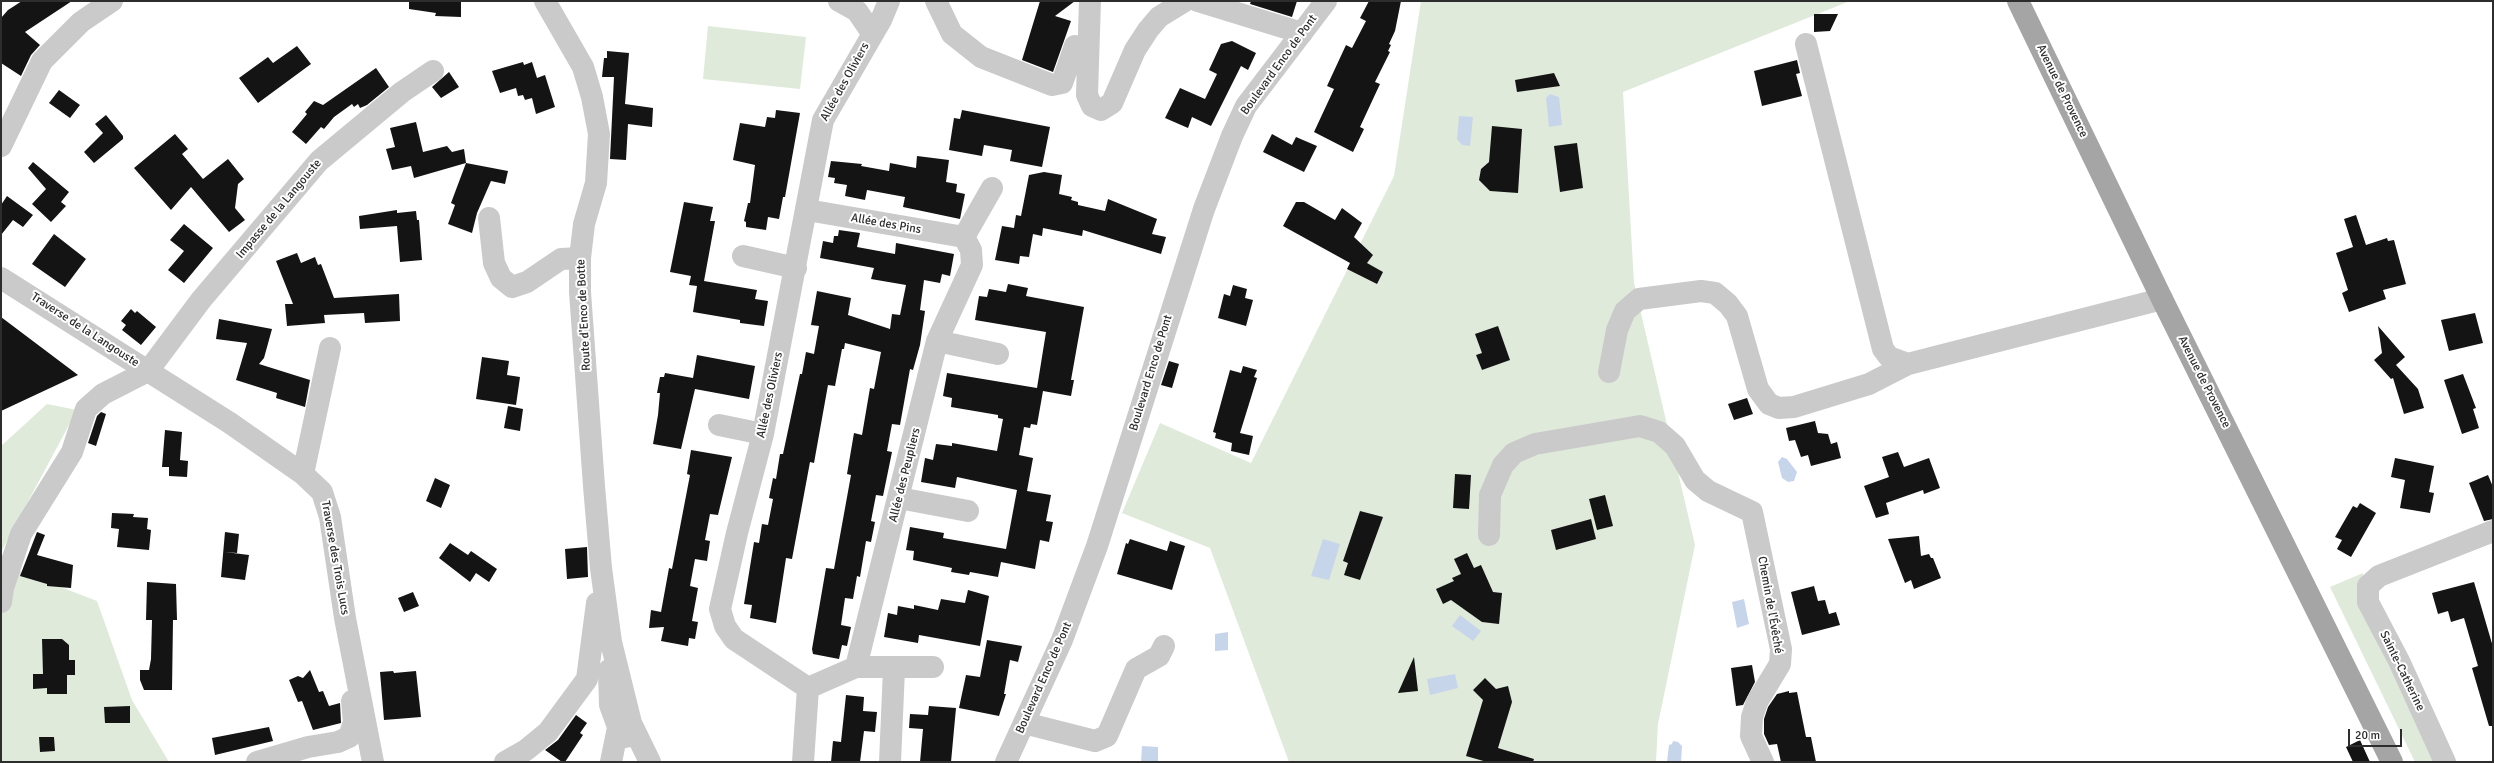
<!DOCTYPE html>
<html>
<head>
<meta charset="utf-8">
<style>
  body { margin:0 }
  #map { position:relative; width:2494px; height:763px; overflow:hidden; background:#fff; font-family:Signika,sans-serif }
  canvas { display:block }
  .frame { position:absolute; inset:0; border:2px solid #2d2d2d; pointer-events:none }
  .scale { position:absolute; left:2348px; top:729px; width:54px; height:18px; box-sizing:border-box; border:2px solid #2d2d2d; border-top:0; padding-left:5px; font-size:12px; line-height:14px; white-space:nowrap; color:#2d2d2d; -webkit-text-stroke:3px #fff; paint-order:stroke }
</style>
</head>
<body>
<div id="map">
<canvas width="2494" height="763"></canvas>
<div class="frame"></div>
<div class="scale">20 m</div>
</div>
<script>
const context = document.querySelector('canvas').getContext('2d');
context.lineJoin = 'round';
function fillPath(path, color) {
  context.fillStyle = color;
  context.fill(path, 'evenodd');
}
function poly(rows) {
  const path = new Path2D();
  for (const r of rows) {
    path.moveTo(r[0], r[1]);
    for (let i = 2; i < r.length; i += 2) path.lineTo(r[i], r[i + 1]);
  }
  return path;
}
function stroke(path, color, width, dash) {
  context.strokeStyle = color;
  context.lineWidth = width;
  context.lineCap = dash ? 'butt' : 'round';
  context.setLineDash(dash || []);
  context.stroke(path);
}
function drawText(font, color, halo, rows, align = 'center') {
  context.font = font + ' Signika,sans-serif';
  context.lineWidth = 4;
  context.setLineDash([]);
  context.textBaseline = 'middle';
  context.strokeStyle = halo;
  context.fillStyle = color;
  for (const [text, x, y, turn = 0] of rows) {
    context.save();
    context.translate(x, y);
    context.rotate((+turn || 0) * Math.PI / 180);
    context.textAlign = isNaN(turn) ? turn : align;
    if (halo) context.strokeText(text, 0, 0);
    context.fillText(text, 0, 0);
    context.restore();
  }
}
fillPath(poly([
  [1421,1,1850,1,1623,92,1634,283,1695,545,1658,724,1656,762,1289,762,1210,548,1122,513,1160,423,1251,463,1394,176],
  [708,26,806,37,800,89,703,79],
  [47,404,77,410,1,552,1,446],
  [1,564,97,601,132,700,169,762,1,762],
  [2363,573,2362,600,2438,762,2415,762,2330,587]
]), '#e0eadb');
fillPath(poly([
  [1550,94,1559,97,1562,125,1549,127,1546,98],
  [1459,116,1473,117,1470,146,1462,145,1457,139],
  [1782,457,1787,459,1797,472,1794,481,1788,482,1782,478,1778,462],
  [1323,539,1340,544,1329,580,1311,576],
  [1744,599,1749,624,1737,628,1732,602],
  [1460,615,1481,631,1473,641,1452,626],
  [1228,632,1228,650,1215,651,1215,634],
  [1455,674,1458,688,1430,695,1427,679],
  [1673,741,1678,742,1682,746,1681,762,1667,762,1669,745,1672,744],
  [1142,746,1158,747,1158,762,1141,762]
]), '#c7d5ea');
fillPath(poly([
  [22,1,72,1,25,32,40,45,31,55,21,76,1,63,1,18,8,10],
  [409,1,461,1,461,17,435,16,436,13,409,9],
  [1040,1,1075,1,1055,16,1071,21,1053,72,1022,60],
  [1251,1,1297,1,1292,17,1250,4],
  [1369,1,1401,1,1395,31,1389,44,1391,45,1388,51,1390,52,1375,82,1380,84,1360,127,1364,129,1353,152,1314,132,1334,89,1327,86,1346,45,1352,48,1366,21,1360,18],
  [1814,14,1838,14,1830,31,1814,32],
  [1232,41,1256,53,1248,70,1241,66,1211,126,1192,117,1188,128,1165,118,1180,88,1205,99,1217,74,1209,70,1221,44],
  [297,46,311,64,258,103,239,78,268,57,273,63],
  [607,51,629,53,625,104,653,108,652,127,628,124,626,160,610,159,614,77,602,77,604,58,607,58],
  [1797,60,1800,73,1796,74,1802,96,1762,106,1754,71],
  [523,62,524,65,532,62,537,78,545,75,555,107,536,114,532,98,525,100,523,95,518,96,516,88,500,93,492,71],
  [376,68,389,87,367,105,360,108,358,104,354,107,352,104,334,117,324,129,321,127,306,144,292,132,307,114,305,112,314,101,323,105],
  [449,72,459,87,441,98,432,87],
  [1554,73,1560,86,1517,92,1515,80],
  [59,90,80,105,70,118,49,103],
  [776,110,800,113,785,197,783,197,779,219,768,217,766,230,746,227,746,222,744,221,748,203,750,203,755,165,733,160,740,123,765,127,767,117,775,118],
  [962,110,1050,127,1042,167,1010,161,1012,150,984,145,982,156,949,150,954,118,960,119],
  [106,115,123,136,123,139,94,163,84,152,103,133,95,124],
  [416,122,423,152,447,146,452,152,464,149,466,163,508,171,505,184,491,181,477,213,472,233,448,224,455,205,451,203,466,163,414,178,411,166,392,170,386,149,395,147,390,128],
  [1492,126,1522,129,1518,193,1490,191,1479,180,1481,169,1489,162],
  [175,134,188,149,182,154,203,179,228,159,244,179,238,184,235,208,245,220,229,232,191,187,171,210,134,168],
  [1272,134,1292,145,1296,137,1317,146,1304,172,1263,152],
  [1577,143,1583,188,1560,192,1554,146],
  [917,156,949,160,946,182,957,184,956,192,965,194,960,219,903,207,905,197,867,190,865,200,845,196,847,185,834,183,835,178,828,177,831,161,862,164,861,166,889,171,890,163,916,168],
  [33,162,69,192,61,202,66,206,51,222,32,204,46,189,28,168],
  [1044,172,1062,175,1059,194,1072,197,1071,200,1078,202,1078,205,1105,211,1108,199,1157,219,1152,234,1166,237,1161,254,1083,230,1082,236,1043,228,1042,236,1033,234,1029,257,1020,256,1019,264,995,260,1002,226,1014,228,1016,215,1021,216,1029,175],
  [7,196,33,215,23,227,13,220,1,235,1,205],
  [684,202,713,207,710,221,715,221,704,281,757,290,755,299,768,301,764,326,740,323,740,320,693,312,697,286,689,285,691,276,670,272],
  [1296,202,1304,202,1335,220,1342,208,1362,223,1354,237,1373,255,1367,263,1383,272,1377,284,1347,269,1350,263,1283,226],
  [397,210,397,213,416,211,417,220,419,220,422,260,400,262,397,226,360,229,359,216],
  [2356,215,2366,245,2387,238,2388,241,2394,240,2406,284,2383,290,2386,299,2349,312,2342,293,2348,290,2336,253,2353,247,2344,219],
  [184,224,213,248,184,283,168,270,184,251,170,240],
  [839,230,860,233,857,247,895,254,896,243,954,254,950,276,942,274,940,283,924,280,920,310,925,311,920,345,913,370,910,369,900,425,892,424,887,451,892,452,883,496,876,495,871,521,875,522,871,542,866,541,860,577,857,576,853,599,845,598,841,625,851,627,847,646,842,645,839,659,813,654,812,649,826,568,834,569,851,475,847,474,854,433,862,435,870,388,874,389,881,352,845,343,844,349,842,349,835,386,828,385,814,463,810,462,792,559,786,558,776,623,750,618,752,605,744,604,754,542,759,543,762,524,768,525,773,499,769,498,773,478,776,479,780,454,783,454,800,374,802,374,806,352,814,354,819,326,811,325,817,291,851,298,848,315,890,329,892,314,900,315,906,285,871,279,874,268,820,258,823,241,833,243,834,236,838,236],
  [54,234,86,259,65,287,32,264],
  [297,253,301,263,315,257,318,265,321,264,334,298,399,294,400,321,365,323,364,313,324,315,325,323,287,326,285,304,293,304,276,261],
  [1008,284,1028,288,1026,296,1084,307,1071,380,1074,380,1071,396,1043,391,1037,425,1031,424,1030,428,1024,427,1019,455,1033,458,1027,491,1051,495,1046,521,1053,522,1049,542,1040,540,1035,569,1001,562,998,577,970,572,969,575,951,572,952,568,913,560,914,551,906,550,910,527,944,533,943,538,1006,549,1017,490,957,477,955,488,921,482,925,458,933,460,936,444,952,446,952,443,997,451,1003,419,998,418,998,415,951,407,952,398,943,396,947,373,1037,388,1046,332,975,320,979,296,987,297,989,289,1006,292],
  [1233,285,1247,289,1245,298,1253,300,1246,326,1218,318,1224,294,1230,296],
  [131,309,135,313,137,311,156,327,141,345,122,330,126,325,121,321],
  [2475,313,2483,343,2449,351,2441,320],
  [1,317,78,375,1,411],
  [219,319,272,329,264,358,259,364,310,380,305,407,276,398,277,393,236,380,247,343,216,339],
  [1498,326,1510,360,1482,370,1476,355,1482,353,1475,334],
  [2378,326,2405,357,2396,365,2418,389,2424,408,2404,414,2393,378,2391,379,2374,360,2382,353],
  [697,355,755,366,749,399,695,389,681,449,653,444,658,415,660,393,657,393,660,377,664,377,665,373,693,378],
  [482,357,509,361,507,375,520,377,516,405,476,399],
  [1169,361,1179,364,1172,388,1161,385],
  [1243,366,1257,370,1254,377,1257,378,1240,433,1253,436,1249,455,1231,451,1232,443,1215,438,1216,433,1213,432,1230,370,1241,373],
  [2463,374,2476,408,2473,409,2479,428,2462,434,2444,380],
  [1747,398,1753,414,1734,420,1728,404],
  [508,406,523,409,520,431,504,428],
  [101,412,106,414,96,446,88,443,97,416],
  [1815,421,1818,433,1828,434,1831,444,1837,442,1841,458,1811,466,1808,455,1801,457,1795,440,1789,441,1786,428],
  [165,430,182,432,180,460,188,461,187,477,169,476,169,467,162,467],
  [691,450,732,457,718,515,710,514,705,540,710,541,707,561,695,559,690,586,698,588,692,621,698,622,695,639,689,638,688,646,661,641,664,627,649,628,651,610,661,612,669,568,672,569,690,475,687,474],
  [1898,452,1904,467,1929,458,1940,488,1924,494,1923,490,1886,503,1889,514,1876,518,1864,486,1889,477,1882,457],
  [2395,458,2434,466,2429,492,2434,493,2430,513,2400,508,2405,480,2391,477],
  [1455,474,1471,475,1469,509,1453,508],
  [2488,475,2493,487,2493,519,2484,521,2469,483],
  [435,478,450,485,441,508,426,501],
  [1605,495,1613,526,1597,530,1589,499],
  [2360,503,2376,513,2351,557,2337,549,2342,540,2335,537,2353,506,2357,508],
  [1360,511,1383,517,1360,580,1344,575,1348,563,1343,561],
  [112,513,134,514,133,517,148,518,147,529,151,530,149,550,117,547,119,529,111,528],
  [1591,519,1596,539,1556,550,1551,530],
  [37,532,45,535,37,555,73,565,71,588,47,586,47,584,20,576],
  [225,532,239,534,237,553,225,552,249,555,245,580,221,577],
  [1919,536,1921,556,1929,554,1931,558,1933,558,1941,578,1914,589,1911,580,1905,583,1888,539],
  [1130,539,1167,551,1170,541,1185,546,1172,590,1117,574,1126,543,1128,544],
  [450,543,468,555,471,551,497,569,489,582,476,573,470,582,439,558],
  [587,547,588,577,567,579,565,549],
  [1467,553,1474,568,1481,565,1493,592,1502,593,1499,624,1482,622,1451,600,1443,604,1436,589,1454,581,1452,578,1461,574,1454,559],
  [147,582,176,584,177,620,173,620,172,690,144,690,140,680,140,670,149,670,151,659,152,620,146,620],
  [2474,582,2493,647,2493,726,2489,726,2472,668,2478,666,2464,618,2451,622,2448,611,2438,614,2432,593],
  [1814,586,1818,601,1825,600,1829,614,1836,612,1840,625,1802,635,1791,592],
  [968,590,989,596,980,646,919,635,918,643,884,637,888,613,897,615,898,606,914,609,914,605,938,610,941,599,965,603],
  [413,592,419,606,404,612,398,598],
  [42,639,62,639,69,645,69,660,75,660,75,675,67,675,67,694,47,694,47,688,33,689,33,674,43,674],
  [987,640,1022,646,1018,662,1010,660,1004,694,1006,694,999,716,959,708,966,675,980,677],
  [1414,657,1418,691,1398,693],
  [1752,665,1755,682,1743,705,1736,706,1731,668],
  [310,670,319,692,323,691,329,706,340,703,341,723,313,730,302,701,298,702,289,680,298,676,303,678],
  [393,671,394,673,416,671,421,717,384,720,380,672],
  [1485,678,1496,689,1508,686,1512,702,1498,748,1534,759,1533,762,1487,762,1466,756,1483,700,1473,690],
  [1789,691,1789,693,1797,692,1806,737,1811,737,1816,762,1781,762,1777,744,1769,745,1764,734,1764,719,1768,707,1777,694],
  [846,695,864,697,863,711,877,712,875,732,864,731,860,762,831,762,833,741,841,742],
  [130,706,130,723,105,723,104,707],
  [929,706,956,708,951,762,920,762,923,729,909,728,910,714,928,715],
  [576,715,587,723,580,733,583,735,565,762,562,762,545,750,558,740],
  [269,727,273,741,215,755,212,738],
  [39,737,54,737,55,751,40,752],
  [2360,740,2370,762,2353,762,2346,747]
]), '#141414');
stroke(poly([
  [545,1,583,67,592,97,599,134,596,183,584,224,580,258,580,292,594,486,601,568,611,642,631,723,650,762],
  [839,1,857,11,872,33],
  [936,1,952,34,981,57,1052,85,1062,83,1075,46],
  [1090,1,1087,95,1092,106,1101,110,1112,103,1135,50,1148,30,1159,17,1185,1],
  [1198,1,1302,33],
  [1806,44,1883,349,1889,357,1908,364],
  [1,146,42,61,81,22,112,1],
  [807,210,964,237],
  [489,218,494,263,501,278,512,287,527,282,561,259,580,258],
  [964,237,992,188],
  [743,256,796,268],
  [1,278,230,423,303,474,322,492,330,517,345,618,373,762],
  [937,341,998,354],
  [1609,372,1617,330,1625,311,1639,299,1701,291,1715,293,1728,304,1737,316,1758,389,1769,404,1779,408,1794,407,1869,384,1908,364,2162,299],
  [719,425,763,434],
  [303,474,330,348],
  [899,498,968,511],
  [1489,535,1490,495,1503,465,1514,453,1535,444,1640,426,1659,432,1675,446,1695,480,1708,491,1752,512,1781,649,1780,664,1757,702,1752,717,1751,736,1763,762],
  [1,602,3,588,21,534,72,452,86,409,103,394,148,371,201,300,319,161,402,92,433,71],
  [856,667,933,667],
  [609,670,610,705,618,727,626,737],
  [808,688,856,667,937,341,972,265,971,250,964,237],
  [1024,723,1095,741,1107,736,1136,669,1159,656,1164,646],
  [257,762,308,747,338,742,349,737,354,722,352,701],
  [505,762,526,750,548,732,587,679,597,603],
  [611,762,620,718],
  [803,762,808,688,734,639,725,626,720,609,737,533,763,434,823,120,881,20,889,1],
  [890,762,894,669],
  [1006,762,1062,640,1097,546,1204,209,1232,136,1246,106,1326,1],
  [2445,762,2399,661,2368,602,2368,586,2379,576,2493,531]
]), '#cacaca', 22);
stroke(poly([
  [2018,1,2162,299,2392,762]
]), '#a5a5a5', 22);
drawText('12px', '#2d2d2d', '#fff', [
  ["Boulevard Enco de Pont",1279,65,-54],
  ["Allée des Oliviers",845,82,-61],
  ["Avenue de Provence",2062,91,64],
  ["Impasse de la Langouste",279,209,-50],
  ["Allée des Pins",886,224,10],
  ["Route d'Enco de Botte",584,315,-93],
  ["Traverse de la Langouste",85,330,33],
  ["Boulevard Enco de Pont",1151,373,-73],
  ["Avenue de Provence",2204,382,63],
  ["Allée des Oliviers",770,395,-78],
  ["Allée des Peupliers",905,475,-76],
  ["Traverse des Trois Lucs",335,558,80],
  ["Chemin de l'Évêché",1770,605,80],
  ["Sainte-Catherine",2402,671,64],
  ["Boulevard Enco de Pont",1044,678,-66]
]);
</script>
</body>
</html>
